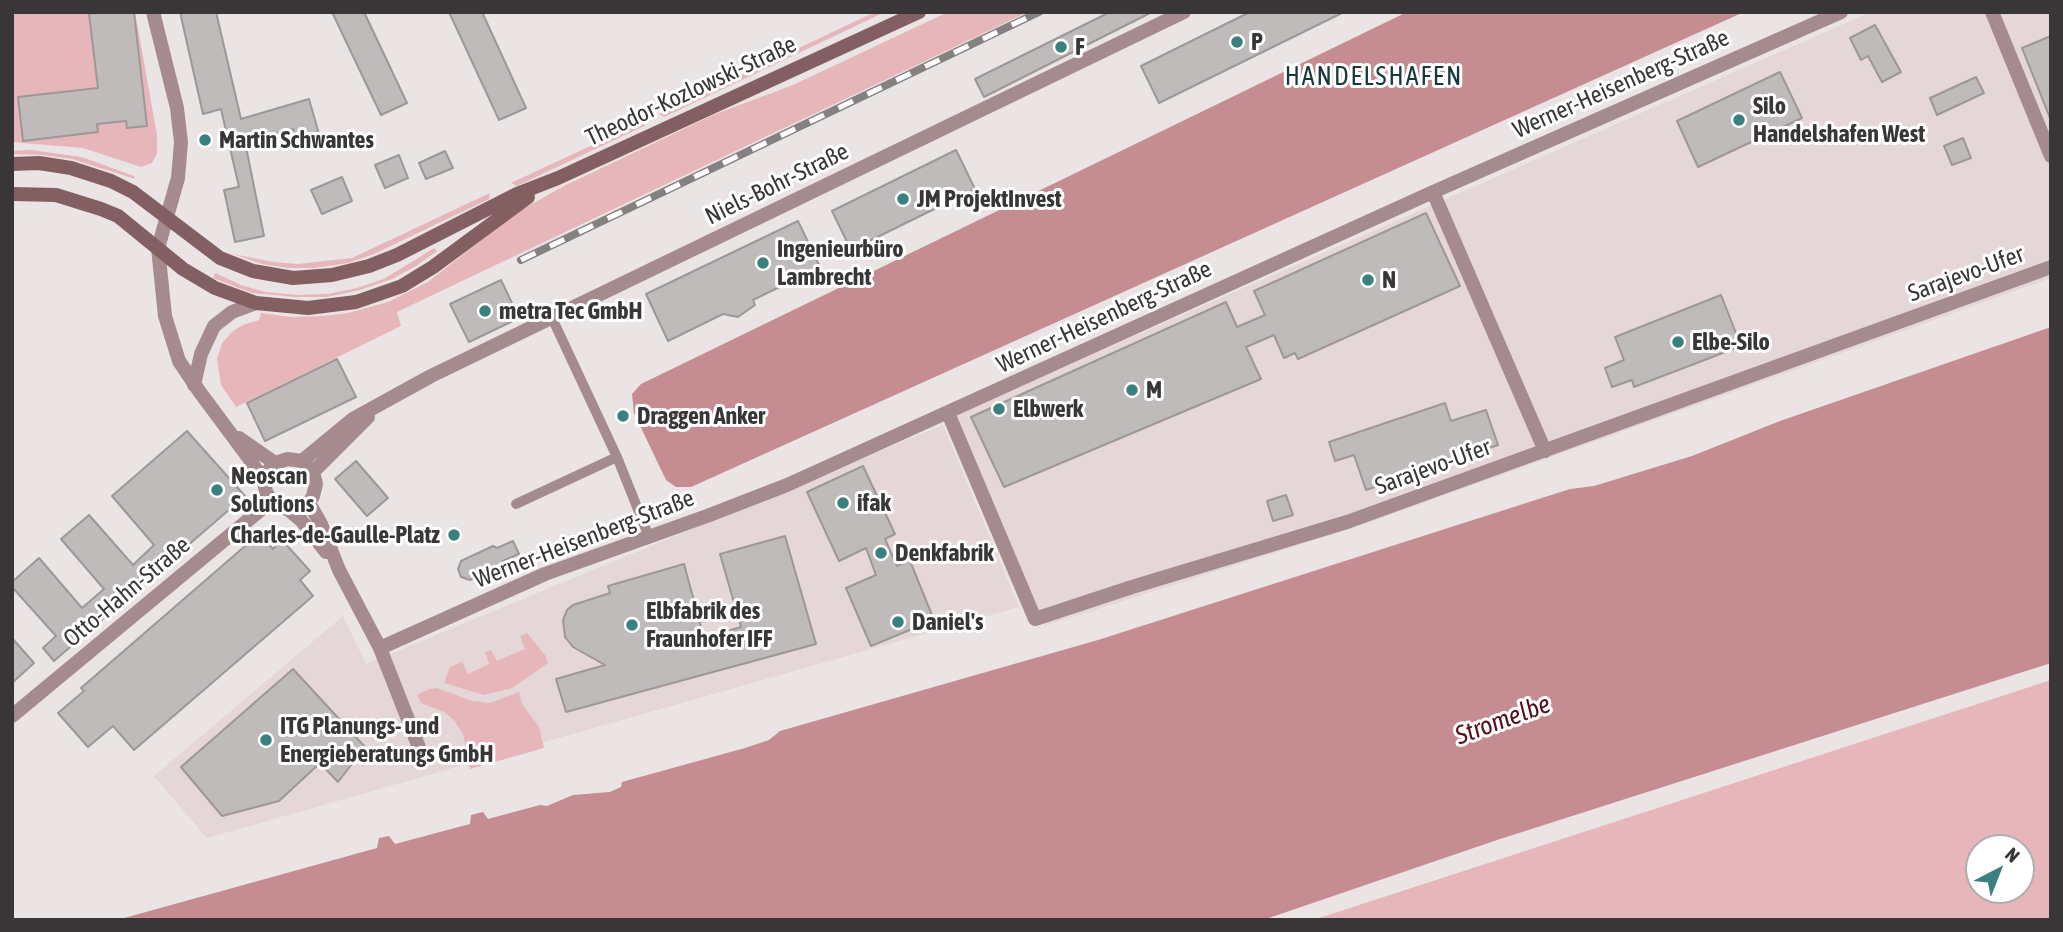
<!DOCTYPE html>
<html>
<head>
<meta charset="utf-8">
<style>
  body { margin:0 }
  #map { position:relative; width:2063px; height:932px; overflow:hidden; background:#eae4e4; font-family:"Asap Condensed",sans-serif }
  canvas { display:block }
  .frame { position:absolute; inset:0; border:14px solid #383636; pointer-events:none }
  .north { position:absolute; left:1965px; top:834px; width:70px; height:70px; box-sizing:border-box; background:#fff; border:2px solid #afafaf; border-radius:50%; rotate:42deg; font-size:19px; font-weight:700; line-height:28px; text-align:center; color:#383636 }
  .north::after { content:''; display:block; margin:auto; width:24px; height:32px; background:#38817f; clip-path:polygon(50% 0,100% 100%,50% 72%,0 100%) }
</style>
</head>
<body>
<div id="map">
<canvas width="2063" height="932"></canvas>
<div class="frame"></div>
<div class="north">N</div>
</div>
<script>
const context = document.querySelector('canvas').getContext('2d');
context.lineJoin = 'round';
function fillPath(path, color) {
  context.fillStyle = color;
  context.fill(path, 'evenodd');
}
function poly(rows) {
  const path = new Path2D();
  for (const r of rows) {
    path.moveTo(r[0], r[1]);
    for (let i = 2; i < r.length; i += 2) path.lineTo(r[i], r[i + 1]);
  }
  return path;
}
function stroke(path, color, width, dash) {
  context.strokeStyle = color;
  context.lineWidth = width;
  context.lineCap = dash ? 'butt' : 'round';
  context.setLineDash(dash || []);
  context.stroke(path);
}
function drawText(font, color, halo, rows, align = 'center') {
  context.font = font + ' "Asap Condensed",sans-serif';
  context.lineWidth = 6;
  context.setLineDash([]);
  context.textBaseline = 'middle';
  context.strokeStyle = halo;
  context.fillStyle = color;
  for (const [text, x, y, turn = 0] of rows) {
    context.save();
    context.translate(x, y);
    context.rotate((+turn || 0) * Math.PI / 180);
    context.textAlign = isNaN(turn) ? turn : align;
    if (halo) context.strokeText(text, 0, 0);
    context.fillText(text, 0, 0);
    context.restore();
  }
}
fillPath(poly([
  [1871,12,2051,12,2051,278,1356,527,1044,626,955,415],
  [943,425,1019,607,207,838,154,776,343,616,366,664]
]), '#e5d6d7');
fillPath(poly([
  [12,12,135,12,157,135,157,154,152,163,141,167,83,148,12,142],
  [875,12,885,12,664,117,659,114],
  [948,12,1028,12,397,312,401,326,236,407,221,385,217,359,222,343,233,331,243,325,259,320,261,313,291,317,323,316,348,313,388,302,428,282,516,213,564,186,713,115,793,85],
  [646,120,644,126,517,186,511,183],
  [31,150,82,157,134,176,135,179,72,159,42,155,12,154,12,151],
  [490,193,489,199,374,254,348,263,314,268,288,268,262,264,233,254,273,262,298,264,352,258],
  [434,248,437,251,416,266,392,279,360,290,327,297,296,297,252,293,213,278,215,273,241,285,265,292,298,295,328,294,357,288,384,279],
  [527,633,545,655,548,663,512,688,484,695,444,683,450,667,462,662,468,674,489,664,485,652,491,650,497,661,525,649,520,636],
  [2051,680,2051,919,2049,920,1313,920],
  [1979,848,2021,848,2021,890,1979,890],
  [437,688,472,701,490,703,519,692,522,704,539,727,544,748,470,769,463,734,454,720,444,712,421,703,417,695,429,689]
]), '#e7b6ba');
fillPath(poly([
  [1407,12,1744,12,691,487,676,487,666,480,634,413,632,394,641,384],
  [2051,327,2051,663,1497,840,1263,920,117,920,377,848,379,838,389,836,395,844,470,824,471,815,483,812,488,819,540,805,547,806,573,795,610,792,621,787,622,782,745,748,769,740,780,731,1098,640,1570,489,1594,486,1692,456,1780,421]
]), '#c58c91');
const building = poly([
  [101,12,134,12,147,126,127,128,126,121,97,124,98,132,23,141,18,97,98,88,89,14,101,12],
  [180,12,216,12,241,119,309,99,321,141,298,148,293,129,245,142,264,236,235,242,224,190,239,187,221,109,203,114,180,12],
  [332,12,364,12,407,103,381,115,332,12],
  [449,12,482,12,526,108,499,120,449,12],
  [1110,12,1152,12,984,97,975,79,1110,12],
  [1250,12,1344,12,1159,103,1141,66,1250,12],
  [1875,25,1901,72,1882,82,1868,56,1861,60,1850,38,1875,25],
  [2051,36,2051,118,2050,118,2022,48,2051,36],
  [1780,72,1802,118,1698,167,1677,121,1780,72],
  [1976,77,1984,93,1937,115,1930,98,1976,77],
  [1963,138,1971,158,1952,165,1944,146,1963,138],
  [956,150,975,189,851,250,832,211,956,150],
  [445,151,453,168,426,179,419,163,445,151],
  [399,155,408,178,385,188,375,165,399,155],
  [342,177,352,201,322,214,311,190,342,177],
  [1426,213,1460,286,1298,359,1295,353,1284,358,1274,335,1246,347,1261,379,1004,487,971,417,1226,302,1237,327,1265,315,1254,291,1426,213],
  [798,221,820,267,753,300,755,305,738,317,723,314,668,341,646,294,798,221],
  [501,280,519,318,469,342,450,304,501,280],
  [1721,295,1741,346,1634,387,1632,380,1612,387,1605,368,1624,360,1615,337,1721,295],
  [337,359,356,397,265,441,247,403,337,359],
  [1445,403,1451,421,1486,410,1498,445,1366,490,1354,455,1335,461,1329,442,1445,403],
  [187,431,245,496,54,661,43,648,56,636,12,587,12,582,39,558,82,608,104,589,61,539,89,515,133,565,154,545,112,496,187,431],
  [356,461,388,498,367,516,335,479,356,461],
  [863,466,895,534,885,539,897,566,910,561,934,620,871,646,846,588,876,575,866,548,839,561,807,492,863,466],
  [1286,495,1293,515,1273,521,1267,501,1286,495],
  [259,534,273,549,282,540,310,571,300,580,313,596,134,750,113,726,88,747,58,713,84,691,81,688,259,534],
  [785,536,816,644,566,712,556,679,605,665,573,647,565,637,563,620,567,610,573,605,610,593,608,586,684,564,704,638,741,627,720,554,785,536],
  [513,541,519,554,503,561,502,566,470,580,461,577,458,569,461,561,493,546,497,548,513,541],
  [12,638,34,663,12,683,12,638],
  [293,669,365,747,338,782,320,763,279,801,222,816,181,767,293,669]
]);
fillPath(building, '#c0bbbb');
stroke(building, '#9d9798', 2);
stroke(poly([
  [552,318,617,457,649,537],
  [516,504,617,457]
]), '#a58b8d', 10);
stroke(poly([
  [1992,12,2051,156],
  [1433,192,1545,451],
  [158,248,165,316,179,361,199,391,251,461,264,482],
  [194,385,201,354,214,326,232,312,256,303],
  [948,413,1035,619,1132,587,1347,522,2051,267],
  [239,438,275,463],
  [302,461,353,419,431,376,1184,12],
  [313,472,368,417],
  [309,503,321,524,339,570,380,648,420,750],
  [289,510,300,508,309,503,313,496,316,484,313,472,308,466,302,461,288,459,275,463,267,472,264,482,266,492,273,504,289,510,301,520,326,552],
  [380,648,545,574,707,516,787,485,1433,192,1841,12],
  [12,716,270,502]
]), '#a58b8d', 14);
stroke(poly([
  [153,12,177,108,181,142,178,178,158,248]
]), '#a58b8d', 14);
stroke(poly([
  [12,164,39,163,71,168,111,181,133,192,220,258,253,271,293,278,332,275,369,266,397,255,517,194,558,178,919,12],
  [12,194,56,195,101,209,118,216,183,269,215,288,256,303,308,308,356,302,402,286,433,267,528,197]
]), '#845f62', 14);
const rail = poly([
  [521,260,1039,12]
]);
stroke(rail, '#848181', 8);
stroke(rail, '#fff', 5, [16]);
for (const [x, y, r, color] of [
  [1237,42,7,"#38817f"],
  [1061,47,7,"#38817f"],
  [1739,120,7,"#38817f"],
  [205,140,7,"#38817f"],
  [903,199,7,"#38817f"],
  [763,263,7,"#38817f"],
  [1368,280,7,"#38817f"],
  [485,311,7,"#38817f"],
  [1678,342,7,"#38817f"],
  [1132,390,7,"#38817f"],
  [999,409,7,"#38817f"],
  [623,416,7,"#38817f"],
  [217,490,7,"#38817f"],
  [843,503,7,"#38817f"],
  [454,535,7,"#38817f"],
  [881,553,7,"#38817f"],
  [898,622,7,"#38817f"],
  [632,625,7,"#38817f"],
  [266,740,7,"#38817f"]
]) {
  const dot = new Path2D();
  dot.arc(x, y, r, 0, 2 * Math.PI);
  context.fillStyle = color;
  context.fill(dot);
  stroke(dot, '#fff', 2.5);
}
drawText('bold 24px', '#383636', '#fff', [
  ["P",1251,42],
  ["F",1075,47],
  ["Silo",1753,106],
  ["Handelshafen West",1753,134],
  ["Martin Schwantes",219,140],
  ["JM ProjektInvest",917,199],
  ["Ingenieurbüro",777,249],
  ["Lambrecht",777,277],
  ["N",1382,280],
  ["metra Tec GmbH",499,311],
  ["Elbe-Silo",1692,342],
  ["M",1146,390],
  ["Elbwerk",1013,409],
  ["Draggen Anker",637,416],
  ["Neoscan",231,476],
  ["Solutions",231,504],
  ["ifak",857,503],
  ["Charles-de-Gaulle-Platz",440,535,"right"],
  ["Denkfabrik",895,553],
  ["Elbfabrik des",646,611],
  ["Fraunhofer IFF",646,639],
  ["Daniel's",912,622],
  ["ITG Planungs- und",280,726],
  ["Energieberatungs GmbH",280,754]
], 'left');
drawText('24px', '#383636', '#fff', [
  ["Werner-Heisenberg-Straße",1621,84,-24],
  ["Theodor-Kozlowski-Straße",691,91,-25],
  ["Niels-Bohr-Straße",777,184,-26],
  ["Sarajevo-Ufer",1966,274,-20],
  ["Werner-Heisenberg-Straße",1104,317,-25],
  ["Sarajevo-Ufer",1433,467,-20],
  ["Werner-Heisenberg-Straße",584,539,-21],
  ["Otto-Hahn-Straße",127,592,-40]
]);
context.letterSpacing = '2px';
drawText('26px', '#163938', '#fff', [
  ["HANDELSHAFEN",1374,77]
]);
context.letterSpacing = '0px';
drawText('italic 26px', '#540f1e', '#fff', [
  ["Stromelbe",1503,720,-20]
]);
</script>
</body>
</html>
